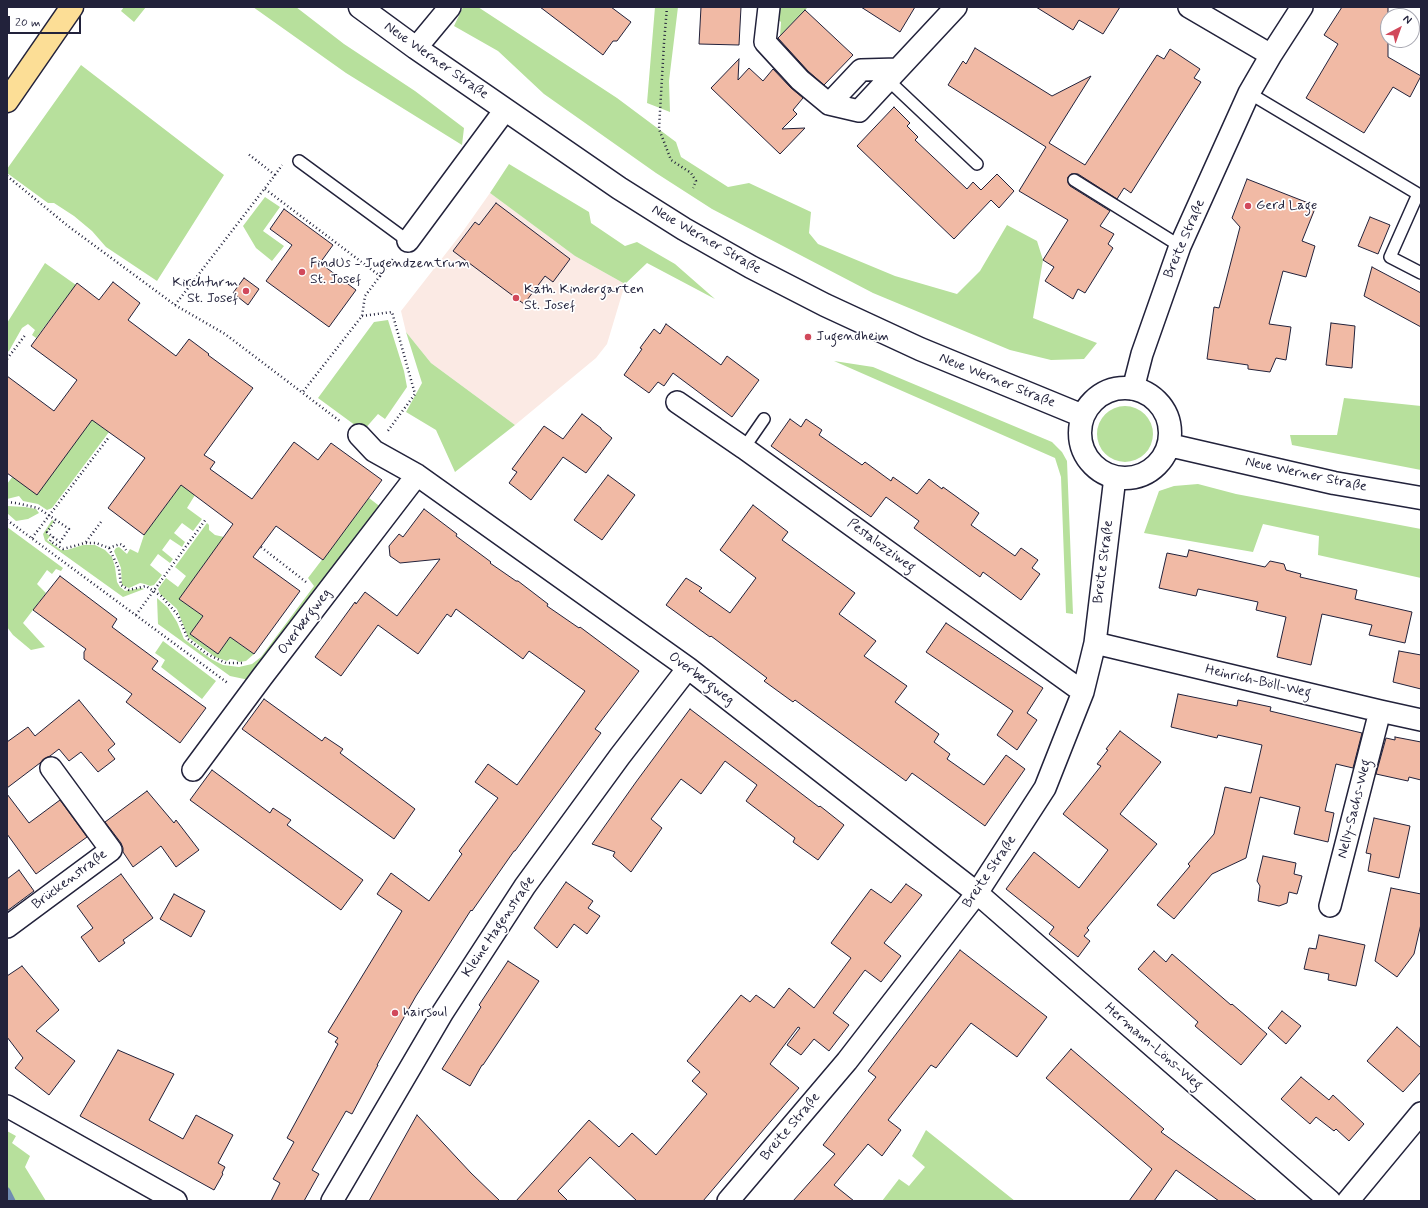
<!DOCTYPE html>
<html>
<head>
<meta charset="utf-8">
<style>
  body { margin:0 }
  #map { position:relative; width:1428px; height:1208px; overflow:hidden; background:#fff; font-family:Mynerve,sans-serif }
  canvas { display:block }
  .frame { position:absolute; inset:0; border:8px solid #22223b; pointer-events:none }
  .north { position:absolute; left:1380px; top:8px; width:40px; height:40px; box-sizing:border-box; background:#fff; border:1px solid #a7a7b1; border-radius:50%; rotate:41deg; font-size:11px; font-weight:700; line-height:16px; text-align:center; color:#22223b }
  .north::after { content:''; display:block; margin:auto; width:14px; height:18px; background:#d1495b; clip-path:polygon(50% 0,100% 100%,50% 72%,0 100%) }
  .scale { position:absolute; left:8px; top:16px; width:73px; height:18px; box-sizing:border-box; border:2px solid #22223b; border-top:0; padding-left:5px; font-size:12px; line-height:14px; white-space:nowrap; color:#22223b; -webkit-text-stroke:3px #fff; paint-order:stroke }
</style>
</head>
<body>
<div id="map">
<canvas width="1428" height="1208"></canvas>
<div class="frame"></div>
<div class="north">N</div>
<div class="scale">20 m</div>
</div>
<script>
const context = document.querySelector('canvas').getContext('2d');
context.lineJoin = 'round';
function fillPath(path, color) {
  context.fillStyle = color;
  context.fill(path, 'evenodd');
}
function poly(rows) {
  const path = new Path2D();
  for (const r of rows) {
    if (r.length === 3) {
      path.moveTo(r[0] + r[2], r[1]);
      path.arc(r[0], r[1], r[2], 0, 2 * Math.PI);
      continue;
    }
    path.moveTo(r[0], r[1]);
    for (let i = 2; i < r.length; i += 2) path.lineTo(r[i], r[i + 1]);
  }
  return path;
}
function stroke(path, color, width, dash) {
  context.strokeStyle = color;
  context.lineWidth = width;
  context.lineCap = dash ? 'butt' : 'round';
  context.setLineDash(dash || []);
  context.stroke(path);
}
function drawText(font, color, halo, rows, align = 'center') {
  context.font = font + ' Mynerve,sans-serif';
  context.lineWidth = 3.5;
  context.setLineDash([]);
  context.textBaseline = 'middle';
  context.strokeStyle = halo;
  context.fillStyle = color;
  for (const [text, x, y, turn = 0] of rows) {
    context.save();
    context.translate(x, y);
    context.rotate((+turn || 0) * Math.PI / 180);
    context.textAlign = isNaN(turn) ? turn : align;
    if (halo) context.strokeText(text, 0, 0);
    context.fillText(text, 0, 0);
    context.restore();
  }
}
fillPath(poly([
  [490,193,575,256,625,284,607,344,596,358,515,425,431,363,406,332,401,311,461,234]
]), '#fbeae4');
fillPath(poly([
  [124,7,146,7,134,22,121,11],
  [253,7,296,7,344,44,415,91,464,128,462,145,346,73],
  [463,7,478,7,617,98,676,142,681,157,728,187,749,183,811,212,809,233,818,244,895,276,957,294,980,271,1007,225,1037,241,1043,260,1033,318,1097,343,1084,359,1051,360,1010,350,873,293,712,209,656,173,544,94,498,51,454,26],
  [655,7,678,7,669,81,670,112,647,103],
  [784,7,808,7,780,36,781,22,774,16,781,8],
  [81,65,224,175,157,281,106,247,92,231,74,216,54,203,48,203,7,173,7,169],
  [509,164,589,212,591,223,625,246,637,242,675,264,715,299,647,263,625,284,575,256,490,193],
  [265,197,280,207,263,231,284,246,272,261,256,248,243,226],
  [45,263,76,285,36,338,32,335,35,330,28,324,22,328,9,351,7,352,7,323],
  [388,320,404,371,407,387,385,419,378,414,363,431,318,398,374,322],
  [406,332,431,363,515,425,455,472,436,430,406,412,422,383],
  [834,361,873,367,1052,442,1062,452,1067,461,1073,614,1066,613,1061,477,1055,458],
  [1344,398,1421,406,1421,470,1292,445,1290,435,1337,435],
  [1125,434,28],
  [101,408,108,413,99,425,109,432,52,508,47,510,38,504,23,501,19,496,7,499,7,484,13,476],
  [190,473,195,495,187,508,202,519,193,531,182,523,174,533,185,542,182,547,170,539,162,550,173,559,170,563,158,554,150,565,162,575,154,585,150,586,145,584,140,583,129,588,122,585,121,568,114,551,116,548,119,547,127,554,130,549,138,553,144,535],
  [1198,484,1236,494,1421,529,1421,578,1318,555,1319,536,1263,524,1253,552,1144,533,1159,491,1174,486],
  [369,498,382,508,249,680,230,676,158,624,157,598,168,608,177,622,184,639,211,659,223,665,239,667,252,664,261,657,314,586,308,578],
  [7,506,25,507,36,509,39,513,28,519,16,521,7,513],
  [52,520,54,521,46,533,50,536,47,540,61,550,67,550,83,545,95,545,105,550,112,557,115,567,117,582,120,587,125,591,141,588,144,589,123,597,45,541,43,534],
  [207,523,209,525,209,530,215,535,224,537,179,599,203,616,190,634,218,654,230,637,254,654,246,661,239,662,236,660,230,659,227,661,215,657,188,637,177,609,160,594,158,589,166,578,178,587,186,576,175,567],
  [7,527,63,568,61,571,56,569,52,574,47,570,37,584,46,593,23,623,45,647,31,650,13,635,7,627],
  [163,641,216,681,202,699,161,667,165,660,155,653],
  [926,1130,1015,1201,882,1201,899,1179,909,1186,925,1167,912,1156],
  [7,1131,16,1136,12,1143,30,1156,25,1167,46,1201,7,1201]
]), '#b7e09c');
stroke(poly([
  [7,1191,12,1201]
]), '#6f8bb1', 7);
const building = poly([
  [540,7,611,7,631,22,617,41,613,41,603,55,540,7],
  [701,7,741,7,739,45,699,44,701,7],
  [861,7,915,7,900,32,861,7],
  [1036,7,1120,7,1103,34,1079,20,1073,30,1036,7],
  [1342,7,1388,7,1388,57,1421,76,1410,97,1393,87,1364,133,1306,98,1338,44,1324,35,1342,7],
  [805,10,853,55,824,85,808,71,778,38,805,10],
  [975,48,1052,96,1091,76,1049,143,1085,165,1157,55,1164,59,1170,49,1200,69,1194,78,1201,82,1131,193,1124,188,1117,199,1078,174,1071,174,1068,177,1068,183,1070,186,1110,211,1100,226,1114,234,1108,244,1113,248,1085,293,1078,289,1073,299,1045,281,1054,267,1043,260,1068,220,1019,191,1046,147,948,85,963,61,966,64,975,48],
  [739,59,738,80,749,68,763,81,773,69,791,88,803,98,793,110,797,114,782,129,805,128,780,154,711,88,739,59],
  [894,107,910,123,907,126,918,137,915,140,967,189,973,182,981,190,997,174,1014,191,999,208,991,200,954,239,857,146,894,107],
  [1247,179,1316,206,1302,241,1315,246,1306,277,1283,271,1269,324,1291,327,1286,360,1276,358,1270,372,1248,369,1248,365,1207,359,1214,307,1219,308,1240,227,1232,218,1247,179],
  [496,203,570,259,553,282,545,276,524,304,453,251,475,222,479,225,496,203],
  [284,209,333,245,320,263,356,290,329,327,266,281,292,245,270,229,284,209],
  [1370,217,1390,225,1378,254,1358,246,1370,217],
  [1372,267,1421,293,1421,327,1364,296,1372,267],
  [244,278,259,289,248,305,233,293,244,278],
  [113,282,140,303,128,320,176,356,189,339,209,354,208,355,253,388,204,455,215,462,210,469,252,499,294,442,318,460,331,443,382,480,323,560,276,526,253,557,300,591,254,654,230,637,218,654,190,634,203,616,179,599,233,524,181,485,144,535,108,508,145,458,92,420,37,495,7,473,7,376,54,411,77,380,31,346,77,283,99,300,113,282],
  [1331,323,1355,326,1352,368,1326,365,1331,323],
  [666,324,721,365,727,356,759,380,732,417,673,373,664,386,658,382,649,393,624,375,642,349,640,348,654,329,660,334,666,324],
  [582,414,601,428,601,429,612,438,586,473,563,457,531,500,509,483,517,472,512,469,544,426,563,439,582,414],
  [790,419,801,427,806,419,822,430,819,435,862,465,865,462,891,481,893,477,917,494,929,479,942,489,943,487,979,513,971,525,1015,556,1021,548,1038,560,1032,568,1040,574,1021,600,983,572,980,577,914,528,919,521,886,497,871,517,771,446,790,419],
  [608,475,635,495,602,540,574,520,608,475],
  [753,505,788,532,782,540,855,593,839,614,876,641,864,656,907,686,895,702,939,734,934,742,950,754,947,759,984,785,1006,755,1025,769,985,826,912,773,906,781,795,700,793,702,764,681,767,678,711,636,710,637,666,605,686,578,702,588,699,591,730,613,756,578,720,550,753,505],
  [424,509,457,534,456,536,491,562,490,563,516,581,518,581,548,604,547,606,579,628,580,627,639,671,595,729,601,733,515,851,514,851,472,911,471,910,416,996,377,1065,378,1065,352,1114,346,1111,312,1170,319,1174,304,1201,271,1201,280,1183,273,1179,294,1142,287,1138,338,1044,335,1042,338,1038,328,1032,402,911,377,894,391,873,429,901,462,854,459,851,498,798,475,782,488,764,517,785,585,691,529,651,523,659,456,609,451,617,447,614,418,654,378,625,341,676,315,657,355,602,356,604,365,592,397,616,440,559,400,563,390,556,389,546,399,534,403,537,424,509],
  [1189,550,1265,567,1270,561,1284,564,1286,570,1301,574,1300,577,1357,590,1355,599,1412,612,1405,643,1369,635,1372,625,1322,614,1311,665,1277,657,1286,617,1256,610,1258,602,1198,589,1196,596,1159,588,1167,553,1187,557,1189,550],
  [60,576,117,619,112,627,158,661,152,669,206,708,180,743,126,702,132,694,84,659,84,652,86,649,33,610,60,576],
  [946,623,1043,688,1027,713,1037,720,1017,750,997,735,1013,711,926,652,946,623],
  [1399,651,1421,655,1421,689,1393,682,1399,651],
  [1178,694,1237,706,1238,700,1271,707,1270,711,1362,733,1353,768,1336,764,1325,811,1334,813,1328,842,1294,834,1300,807,1260,797,1246,858,1212,874,1174,919,1157,905,1190,866,1188,864,1214,834,1225,787,1251,793,1262,745,1218,735,1217,738,1171,727,1178,694],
  [264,699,322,741,325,737,343,749,340,753,415,809,394,839,242,729,264,699],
  [79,700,115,744,108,750,115,759,98,772,81,752,69,761,59,749,50,756,44,759,40,763,7,788,7,742,28,727,35,736,79,700],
  [690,709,819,807,820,806,844,825,818,860,793,842,795,838,746,801,757,785,725,761,701,794,681,779,651,819,662,828,631,872,613,856,615,852,592,844,636,782,690,709],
  [1120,731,1161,762,1120,814,1157,844,1087,928,1089,930,1084,936,1090,941,1078,957,1049,934,1054,927,1006,889,1034,852,1079,888,1108,850,1063,814,1101,766,1097,764,1108,750,1106,749,1120,731],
  [1395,737,1421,742,1421,780,1409,777,1408,781,1376,774,1386,738,1395,740,1395,737],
  [212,770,270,813,273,808,291,820,287,825,363,880,341,910,190,800,212,770],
  [147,791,174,823,176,820,199,850,176,867,161,846,133,867,123,852,123,848,121,843,105,822,147,791],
  [7,794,29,823,60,800,87,837,36,874,7,834,7,794],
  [1374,818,1410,826,1399,878,1368,871,1371,854,1366,853,1374,818],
  [1263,856,1296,863,1294,874,1302,876,1297,894,1289,892,1287,903,1279,906,1258,901,1260,886,1257,881,1263,856],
  [19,870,34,891,7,911,7,879,19,870],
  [121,874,153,918,123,940,125,943,99,962,81,937,93,928,77,906,121,874],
  [566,882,593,901,588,908,600,916,587,934,574,924,557,948,534,928,566,882],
  [906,884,922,895,884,943,901,956,881,982,865,970,833,1013,849,1025,829,1051,814,1039,801,1055,787,1045,800,1028,798,1027,770,1064,799,1088,703,1201,637,1201,590,1157,558,1191,568,1201,516,1201,589,1120,619,1147,632,1133,656,1155,707,1094,692,1081,700,1072,687,1061,741,995,750,1002,756,995,774,1008,789,988,814,1008,851,958,831,943,853,913,871,889,891,903,906,884],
  [1391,888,1421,894,1421,924,1414,954,1397,977,1375,961,1391,888],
  [174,894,205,911,191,937,160,919,174,894],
  [1319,935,1365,945,1356,986,1328,980,1329,974,1304,969,1309,948,1316,949,1319,935],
  [960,950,1047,1017,1017,1057,971,1023,936,1068,931,1065,888,1120,901,1130,882,1156,868,1144,834,1185,854,1201,793,1201,835,1154,823,1145,876,1077,868,1071,960,950],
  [1154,951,1166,962,1172,954,1231,1005,1232,1004,1267,1034,1241,1065,1195,1026,1198,1022,1138,969,1154,951],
  [508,961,539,981,483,1065,482,1065,470,1086,442,1069,481,1007,479,1005,508,961],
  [22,966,59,1010,36,1031,75,1061,49,1095,15,1068,23,1058,7,1037,7,976,22,966],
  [1282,1011,1301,1026,1286,1044,1268,1028,1282,1011],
  [1397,1027,1421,1048,1421,1072,1403,1092,1367,1061,1397,1027],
  [1071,1049,1164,1129,1161,1132,1257,1201,1219,1201,1176,1170,1154,1201,1129,1201,1152,1169,1046,1078,1071,1049],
  [118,1050,174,1074,149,1120,183,1139,196,1115,233,1135,218,1163,225,1167,222,1173,223,1174,214,1190,80,1116,118,1050],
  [1301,1077,1329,1100,1333,1095,1364,1124,1349,1141,1336,1129,1334,1131,1316,1117,1310,1124,1281,1099,1301,1077],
  [417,1115,471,1173,500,1201,369,1201,417,1115]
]);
fillPath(building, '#f1baa5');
stroke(building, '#22223b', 1);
const service = poly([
  [888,80,977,164],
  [1249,93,1418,194,1390,257,1421,273],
  [299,161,408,241],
  [1074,180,1180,246],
  [744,448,764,419]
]);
const minor = poly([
  [769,7,765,42,800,80,829,104,859,111,956,7],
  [1189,7,1271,55],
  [416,48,450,7],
  [829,104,861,70,898,69],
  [408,241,505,110],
  [1133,389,1142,354,1180,246,1249,93,1271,55,1302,7],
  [677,402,744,448,1083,692],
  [359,435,374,451,417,475,688,668,977,893,1330,1201],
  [1095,643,1380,711,1421,720],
  [193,770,262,677,417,475],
  [1330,906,1380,711],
  [7,927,111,850,51,768],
  [7,1106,176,1201],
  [332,1201,443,1012,525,886,620,756,688,668],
  [728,1201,847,1061,977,893,1045,788,1083,692,1095,643,1115,477],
  [1348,1201,1421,1113]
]);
const secondary = poly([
  [360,7,416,48,619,188,684,229,751,267,825,305,920,349,1083,416],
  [1125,433,45],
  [1169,445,1334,483,1421,498]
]);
const primary = poly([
  [7,101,72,7]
]);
stroke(service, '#22223b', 14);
stroke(minor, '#22223b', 24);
stroke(secondary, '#22223b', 25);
stroke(primary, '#22223b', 25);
stroke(poly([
  [667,7,664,43,659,129,671,160,691,173,696,181,693,188],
  [275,175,282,165],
  [7,176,68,226,175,305,225,334,341,422],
  [265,189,380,276,365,296,362,316,302,393],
  [380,276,393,259],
  [175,305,275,175,247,153],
  [362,316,392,312,415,394,387,432],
  [7,359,26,334],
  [7,502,16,503,38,508,56,520,47,532,53,537,50,541,63,549,85,543,96,543,109,548,119,569,121,585,129,590,146,586,161,596,178,615,188,639,207,654,226,663,244,663],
  [7,520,229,684],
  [53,537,60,542,69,529,56,520],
  [32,538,109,437],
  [86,542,101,522],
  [261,547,306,582],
  [109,548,120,544,123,545,126,550],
  [136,615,206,519]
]), '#22223b', 2.5, [1, 3]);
stroke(service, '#fff', 11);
stroke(minor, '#fff', 21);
stroke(secondary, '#fff', 22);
stroke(primary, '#fcde96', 22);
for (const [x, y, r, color] of [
  [1248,206,4,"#d1495b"],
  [302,272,4,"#d1495b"],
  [246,291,4,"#d1495b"],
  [516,298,4,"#d1495b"],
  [808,337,4,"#d1495b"],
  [395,1013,4,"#d1495b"]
]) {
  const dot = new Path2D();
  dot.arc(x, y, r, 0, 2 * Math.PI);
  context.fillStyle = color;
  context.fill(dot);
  stroke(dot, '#fff', 1.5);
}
drawText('14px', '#22223b', '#fff', [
  ["Neue Werner Straße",436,61,35],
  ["Breite Straße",1185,239,-67],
  ["Neue Werner Straße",706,240,30],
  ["Neue Werner Straße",997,381,22],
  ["Neue Werner Straße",1306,475,12],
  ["Pestalozziweg",881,546,36],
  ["Breite Straße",1104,562,-83],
  ["Overbergweg",305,622,-53],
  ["Overbergweg",701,679,37],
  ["Heinrich-Böll-Weg",1258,682,13],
  ["Nelly-Sachs-Weg",1355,809,-76],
  ["Breite Straße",990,872,-56],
  ["Brückenstraße",70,880,-37],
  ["Kleine Hagenstraße",499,927,-56],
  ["Hermann-Löns-Weg",1153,1047,41],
  ["Breite Straße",791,1127,-50]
]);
drawText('14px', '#22223b', '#fff', [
  ["Gerd Lage",1256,206],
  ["FindUs - Jugendzentrum",310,264],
  ["St. Josef",310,280],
  ["Kirchturm",238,283,"right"],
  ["St. Josef",238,299,"right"],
  ["Kath. Kindergarten",524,290],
  ["St. Josef",524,306],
  ["Jugendheim",816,337],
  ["hairsoul",403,1013]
], 'left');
</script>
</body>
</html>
